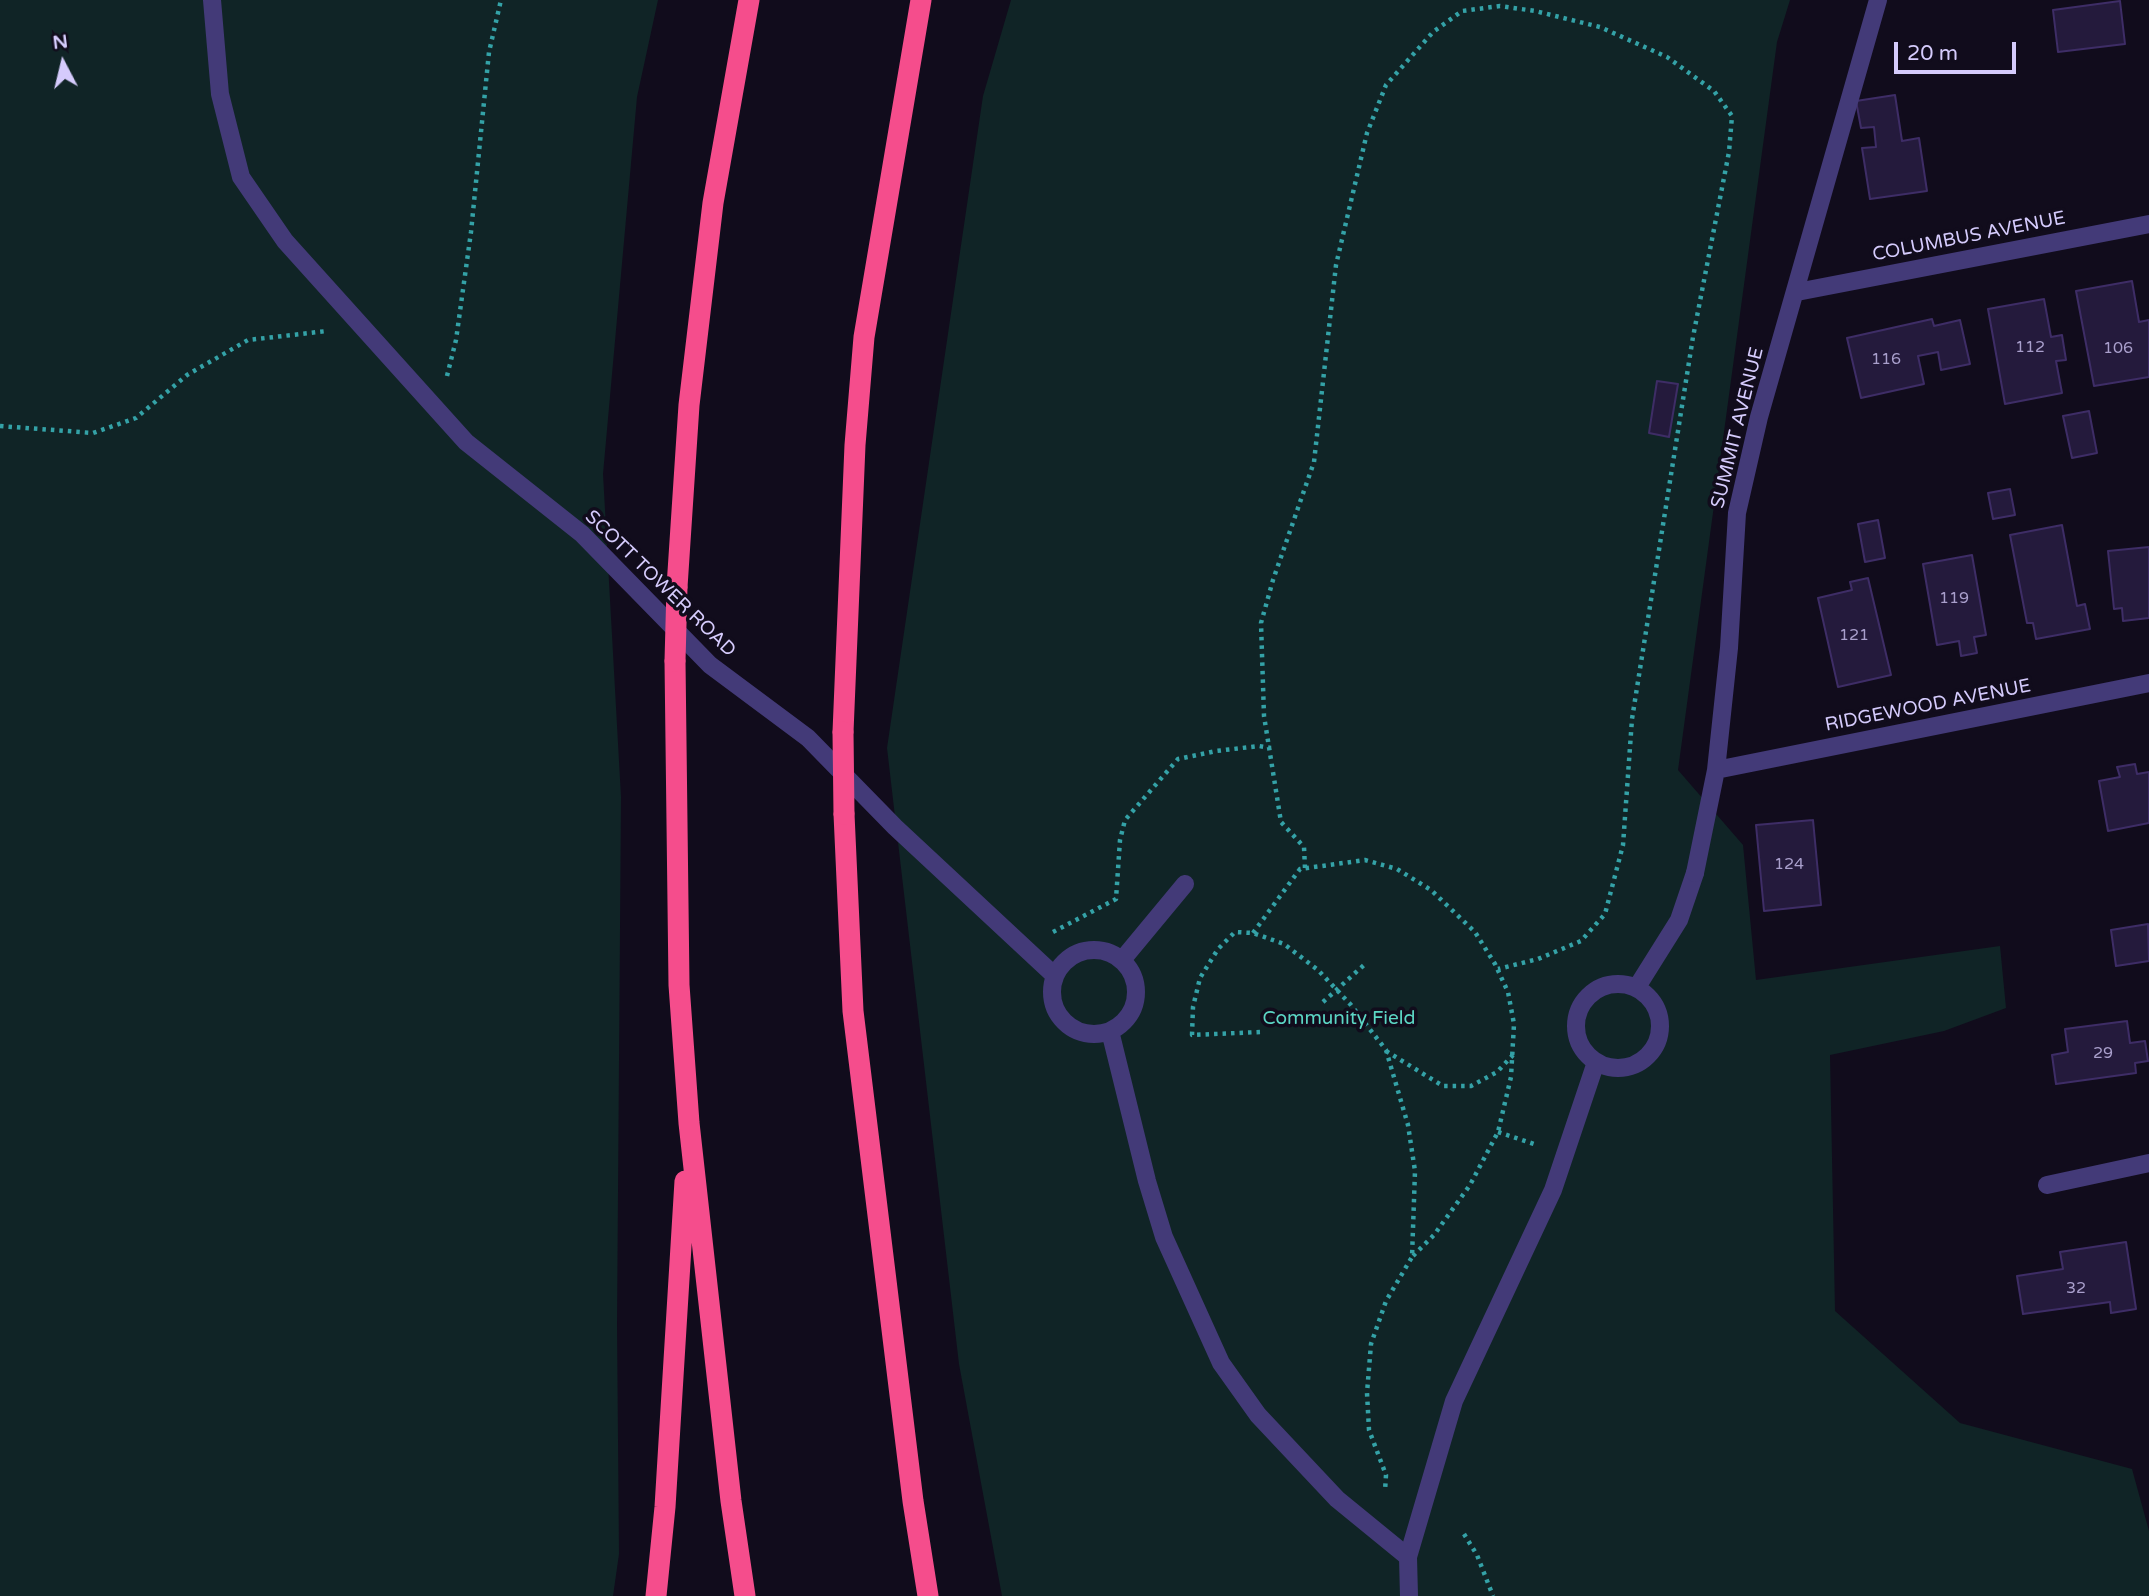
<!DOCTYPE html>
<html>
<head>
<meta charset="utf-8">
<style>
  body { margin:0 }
  #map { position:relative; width:2149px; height:1596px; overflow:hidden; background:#110c1c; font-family:"Varela Round",sans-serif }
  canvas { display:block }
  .north { position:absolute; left:28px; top:28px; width:70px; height:70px; -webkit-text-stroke:5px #110c1c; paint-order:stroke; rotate:353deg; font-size:19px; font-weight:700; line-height:28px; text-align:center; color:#d5cbfc }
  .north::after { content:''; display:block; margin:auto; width:24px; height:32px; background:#d5cbfc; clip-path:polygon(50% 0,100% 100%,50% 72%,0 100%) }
  .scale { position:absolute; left:1894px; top:42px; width:122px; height:32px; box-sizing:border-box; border:4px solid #d5cbfc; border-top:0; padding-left:9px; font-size:21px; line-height:24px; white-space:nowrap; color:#d5cbfc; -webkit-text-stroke:5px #110c1c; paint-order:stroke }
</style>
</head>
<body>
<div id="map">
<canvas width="2149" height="1596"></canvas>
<div class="north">N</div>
<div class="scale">20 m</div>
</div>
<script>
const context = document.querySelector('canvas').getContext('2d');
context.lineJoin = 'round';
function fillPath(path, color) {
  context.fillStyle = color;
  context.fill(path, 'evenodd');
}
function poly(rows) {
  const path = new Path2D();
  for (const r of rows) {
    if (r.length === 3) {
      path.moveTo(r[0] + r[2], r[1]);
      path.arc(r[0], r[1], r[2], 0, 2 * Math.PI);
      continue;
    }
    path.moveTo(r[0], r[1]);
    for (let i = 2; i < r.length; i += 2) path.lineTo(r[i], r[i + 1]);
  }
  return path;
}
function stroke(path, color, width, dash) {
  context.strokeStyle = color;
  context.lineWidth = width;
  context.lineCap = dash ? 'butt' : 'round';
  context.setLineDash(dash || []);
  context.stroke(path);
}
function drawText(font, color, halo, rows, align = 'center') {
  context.font = font + ' "Varela Round",sans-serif';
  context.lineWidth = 7;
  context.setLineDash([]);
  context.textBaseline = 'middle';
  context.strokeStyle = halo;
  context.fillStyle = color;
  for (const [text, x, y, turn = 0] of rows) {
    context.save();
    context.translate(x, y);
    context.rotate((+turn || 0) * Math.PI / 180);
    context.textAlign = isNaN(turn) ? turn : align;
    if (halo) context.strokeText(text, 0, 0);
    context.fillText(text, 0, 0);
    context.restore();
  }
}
fillPath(poly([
  [0,0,658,0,637,97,603,474,621,797,617,1324,619,1554,613,1596,0,1596],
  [1011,0,1790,0,1777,42,1678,770,1743,845,1756,980,2000,946,2006,1008,1944,1031,1830,1055,1835,1311,1960,1423,2132,1469,2149,1531,2149,1596,1002,1596,959,1364,887,748,983,96]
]), '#102426');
const building = poly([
  [2120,1,2125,44,2058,52,2053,10,2120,1],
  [1895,95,1902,141,1919,138,1927,191,1870,199,1862,148,1876,147,1874,127,1861,128,1856,101,1895,95],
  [2132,281,2139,322,2149,320,2149,377,2094,386,2076,291,2132,281],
  [2044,299,2051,337,2062,335,2066,360,2056,361,2062,393,2005,404,1988,309,2044,299],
  [1932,319,1934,326,1960,320,1970,364,1941,370,1938,352,1918,356,1924,384,1861,398,1847,338,1932,319],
  [1657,381,1678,384,1669,437,1649,433,1657,381],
  [2089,411,2097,453,2072,458,2063,416,2089,411],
  [2010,489,2015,515,1993,519,1988,493,2010,489],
  [1878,520,1885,558,1865,562,1858,524,1878,520],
  [2062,525,2077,606,2085,604,2090,629,2036,639,2033,623,2027,623,2010,535,2062,525],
  [2149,547,2149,618,2123,621,2122,608,2114,609,2108,551,2149,547],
  [1972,555,1986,635,1974,637,1977,653,1961,656,1959,641,1937,645,1923,564,1972,555],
  [1868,578,1891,675,1838,687,1818,598,1852,590,1850,582,1868,578],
  [2135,764,2137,774,2149,772,2149,823,2108,831,2099,781,2120,777,2117,767,2135,764],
  [1813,820,1821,905,1764,911,1756,825,1813,820],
  [2148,924,2149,961,2116,966,2111,930,2148,924],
  [2127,1021,2130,1043,2145,1041,2148,1061,2135,1063,2136,1073,2056,1084,2052,1055,2068,1052,2065,1029,2127,1021],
  [2126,1242,2136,1309,2111,1313,2110,1302,2023,1314,2017,1276,2063,1269,2060,1252,2126,1242]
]);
fillPath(building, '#241a3c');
stroke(building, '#3e2d66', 2);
stroke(poly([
  [447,376,456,340,471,232,489,52,501,0],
  [0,426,93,433,136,418,187,375,248,340,327,331],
  [1305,868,1304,847,1281,822,1264,716,1261,623,1273,580,1314,462,1336,265,1367,133,1386,85,1433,32,1462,11,1500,6,1535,11,1600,27,1667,57,1714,91,1732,116,1729,152,1693,337,1632,719,1623,845,1605,914,1581,941,1538,959,1498,969],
  [1053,932,1116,899,1120,840,1125,820,1178,759,1216,751,1259,746,1271,748],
  [1253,933,1300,869,1365,860,1397,869,1431,890,1475,932,1495,964,1508,992,1514,1024,1511,1077,1498,1132,1470,1185,1434,1235,1413,1256],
  [1323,1002,1364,965],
  [1260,1032,1192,1035,1193,1007,1200,978,1218,949,1235,932,1253,933,1284,944,1318,970,1351,1005,1386,1050,1408,1125,1415,1171,1412,1257,1386,1301,1371,1344,1367,1393,1369,1430,1386,1475,1385,1491],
  [1386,1051,1443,1086,1471,1086,1497,1072,1513,1055],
  [1498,1132,1537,1145],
  [1464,1534,1477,1555,1493,1596]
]), '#34a2a7', 4.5, [3.5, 5]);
stroke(poly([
  [212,0,220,94,241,177,285,241,466,442,582,534,710,665,808,738,895,827,1055,976],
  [1094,992,42],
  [1122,960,1185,884],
  [1618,1026,42],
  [1637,987,1679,920,1695,873],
  [1110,1031,1147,1181,1164,1237,1221,1363,1258,1415,1337,1499,1408,1557,1409,1596],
  [1408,1557,1454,1401,1553,1190,1596,1062]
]), '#433a78', 18);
stroke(poly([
  [1797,292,2149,224],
  [1716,770,2149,683],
  [1695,873,1716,770,1729,648,1737,513,1759,417,1878,0],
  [2047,1185,2149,1163]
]), '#433a78', 18);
stroke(poly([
  [677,587,689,405,713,203,749,0],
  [675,661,679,985,689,1123,731,1501,745,1596],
  [843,732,855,445,864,337,921,0],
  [844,814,853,1011,913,1501,928,1596],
  [656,1596,665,1507,685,1181]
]), '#f54d8c', 21);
stroke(poly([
  [675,661,677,587],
  [843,732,844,814]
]), '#f54d8c', 21);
drawText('16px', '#a99fcc', null, [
  ["112",2030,348],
  ["106",2118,349],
  ["116",1886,360],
  ["119",1954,599],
  ["121",1854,636],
  ["124",1789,865],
  ["29",2103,1054],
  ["32",2076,1289]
]);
drawText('19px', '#d5cbfc', '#110c1c', [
  ["COLUMBUS AVENUE",1969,237,-11],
  ["SUMMIT AVENUE",1738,428,-76],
  ["SCOTT TOWER ROAD",660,584,44],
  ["RIDGEWOOD AVENUE",1928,706,-11]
]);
drawText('19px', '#5cd6c4', '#110c1c', [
  ["Community Field",1339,1019]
]);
</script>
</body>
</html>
